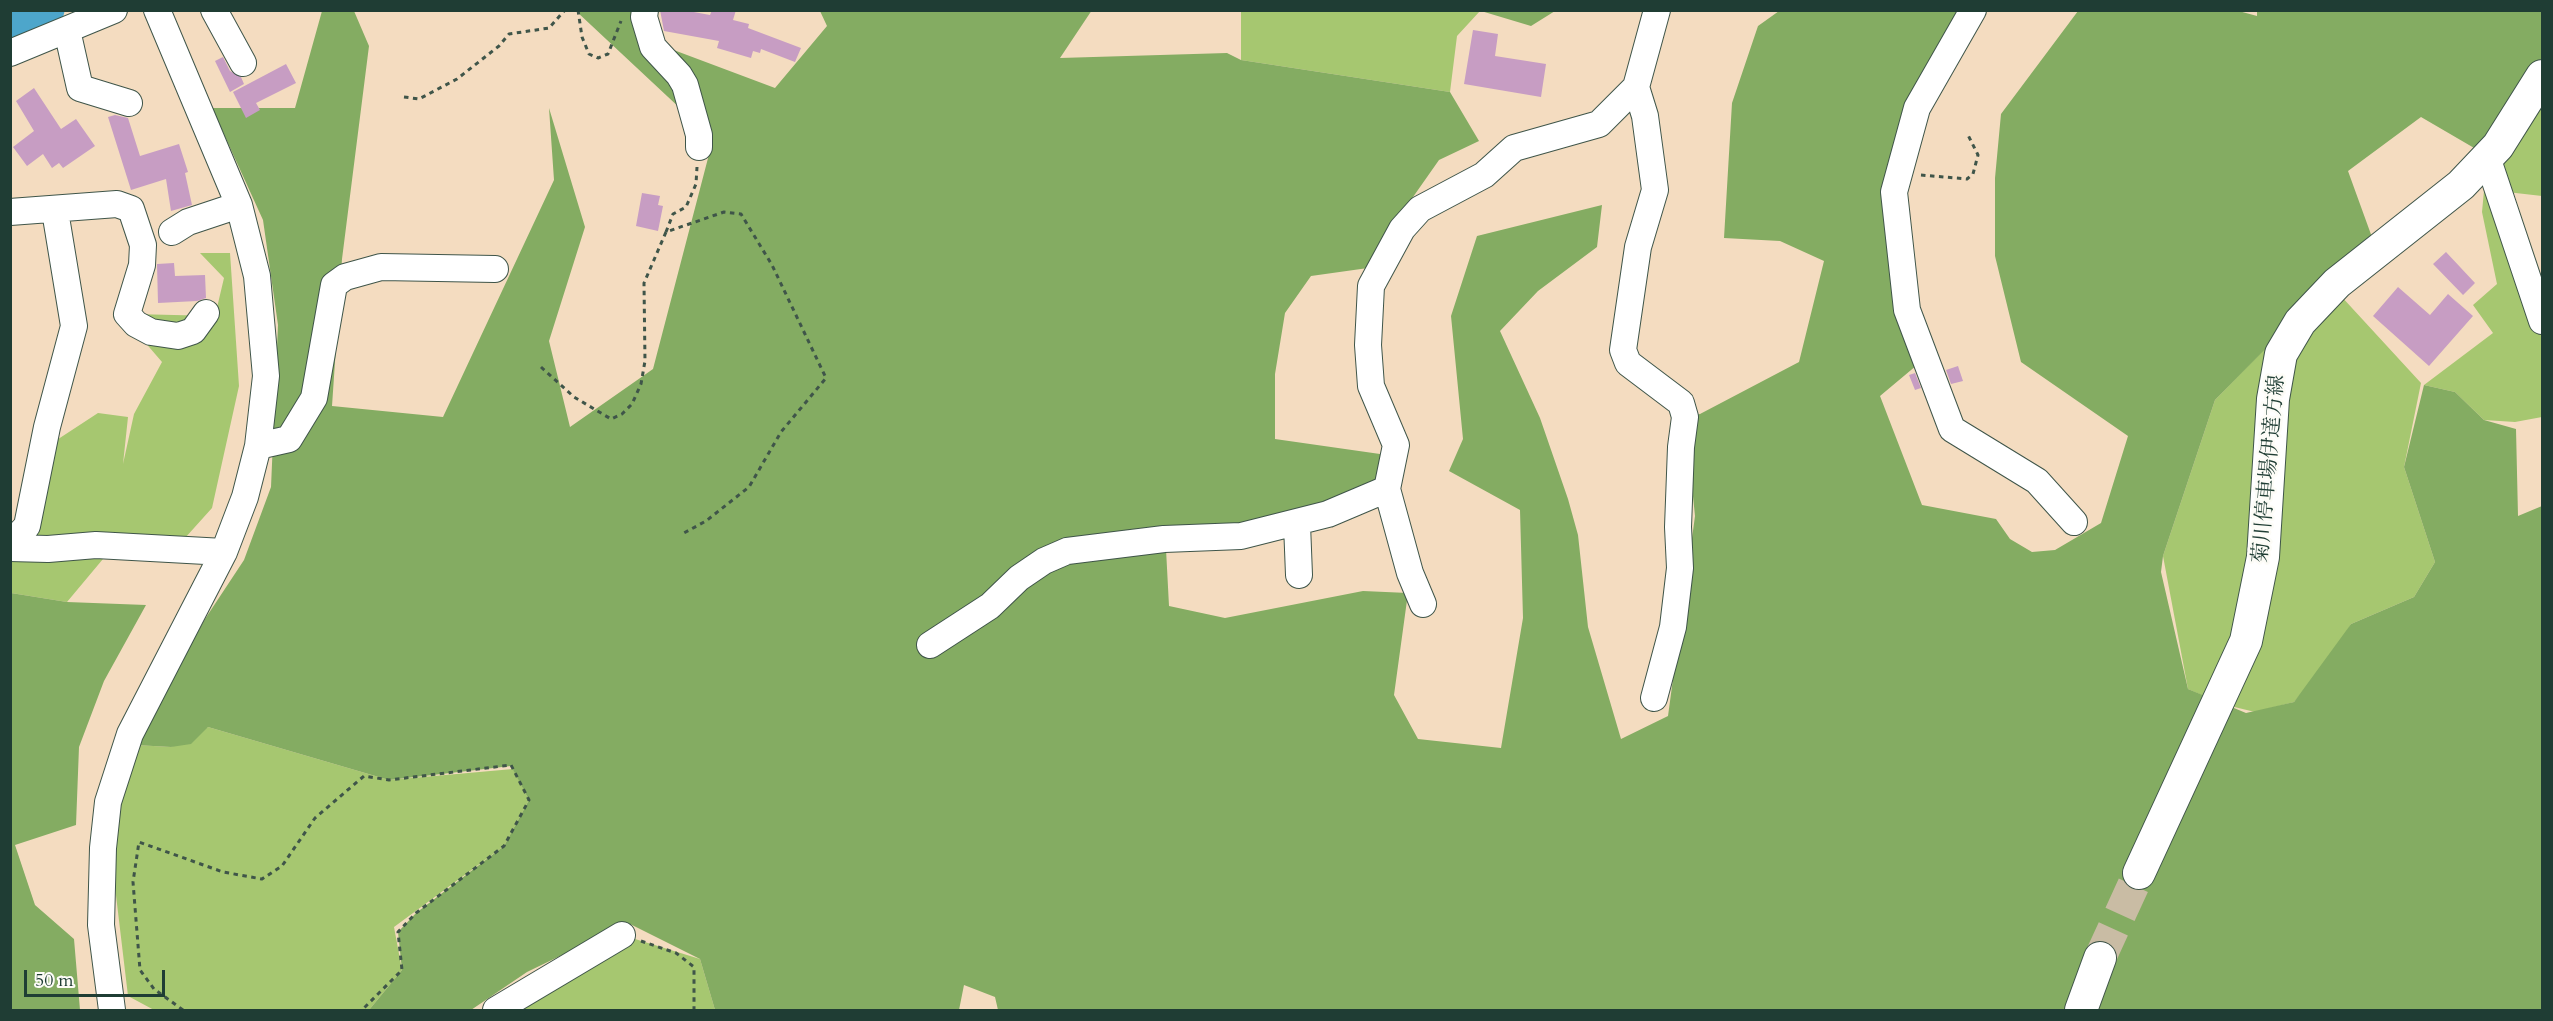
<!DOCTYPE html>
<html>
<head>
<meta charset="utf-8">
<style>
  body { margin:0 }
  #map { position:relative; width:2553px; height:1021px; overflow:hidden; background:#f4dcc0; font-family:Cardo,serif }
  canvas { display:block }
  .frame { position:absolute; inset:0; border:12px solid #1f3d34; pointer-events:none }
  .scale { position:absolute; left:24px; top:970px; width:141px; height:27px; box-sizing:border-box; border:3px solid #1f3d34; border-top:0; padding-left:8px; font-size:18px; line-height:21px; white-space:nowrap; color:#1f3d34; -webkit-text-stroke:4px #fdfcf7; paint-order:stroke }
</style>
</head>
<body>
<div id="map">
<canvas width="2553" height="1021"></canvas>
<div class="frame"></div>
<div class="scale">50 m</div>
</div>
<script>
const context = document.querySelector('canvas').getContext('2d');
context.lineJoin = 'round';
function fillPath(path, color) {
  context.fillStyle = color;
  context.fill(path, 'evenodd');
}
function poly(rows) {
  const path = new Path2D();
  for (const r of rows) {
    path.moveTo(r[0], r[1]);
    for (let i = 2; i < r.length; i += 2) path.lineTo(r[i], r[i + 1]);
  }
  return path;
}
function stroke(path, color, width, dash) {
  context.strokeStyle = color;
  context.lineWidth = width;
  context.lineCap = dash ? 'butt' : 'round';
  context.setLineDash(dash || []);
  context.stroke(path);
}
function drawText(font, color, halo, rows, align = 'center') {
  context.font = font + ' Cardo,"Noto Serif JP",serif';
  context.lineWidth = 5;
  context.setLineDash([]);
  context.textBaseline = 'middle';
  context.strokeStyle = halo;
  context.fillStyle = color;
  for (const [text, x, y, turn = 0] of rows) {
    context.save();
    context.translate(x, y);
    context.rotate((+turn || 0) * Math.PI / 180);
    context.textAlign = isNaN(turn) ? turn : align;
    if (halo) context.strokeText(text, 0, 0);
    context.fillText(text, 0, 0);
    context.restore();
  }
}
fillPath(poly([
  [1241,11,1480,11,1457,36,1450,92,1241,60],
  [2542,97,2542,196,2507,192,2496,157],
  [2485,180,2542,322,2542,417,2515,422,2484,420,2455,392,2424,385,2493,333,2473,305,2497,284,2482,212],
  [200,253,230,253,239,386,212,508,185,538,108,553,67,602,11,593,10,544,43,449,98,413,128,417,123,464,134,414,162,362,131,326,133,314,215,316,224,278],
  [2329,283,2421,383,2404,467,2435,562,2414,597,2351,624,2334,655,2294,702,2255,712,2222,704,2188,689,2163,556,2215,400],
  [208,727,389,780,513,769,529,800,504,846,394,927,402,970,369,1010,154,1010,128,996,115,887,113,823,135,745,171,747],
  [622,935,700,959,715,1010,510,1010]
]), '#a6c770');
fillPath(poly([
  [1092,10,1060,58,1227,53,1241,60,1450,92,1479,141,1439,160,1406,207,1368,268,1311,276,1285,313,1275,374,1275,439,1387,455,1386,466,1369,487,1304,511,1166,549,1169,606,1225,618,1363,591,1408,593,1394,695,1418,739,1501,748,1523,618,1520,510,1449,471,1463,439,1451,316,1477,236,1602,205,1597,247,1538,291,1500,331,1540,418,1568,499,1578,535,1588,627,1621,739,1668,716,1695,516,1685,417,1700,414,1799,362,1824,261,1780,241,1724,238,1732,103,1758,26,1779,11,1967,11,1898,173,1923,360,1880,396,1922,505,1996,519,2010,539,2032,552,2055,550,2101,523,2128,436,2021,362,1995,256,1995,178,2001,114,2078,11,2235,10,2257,16,2257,11,2542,11,2542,56,2537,69,2481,152,2421,117,2348,171,2373,240,2215,400,2163,556,2161,572,2188,689,2246,713,2294,702,2351,624,2414,597,2435,562,2404,467,2424,385,2455,392,2484,420,2516,429,2518,516,2542,506,2542,1010,998,1010,995,997,964,985,959,1010,715,1010,700,959,628,923,527,972,471,1010,369,1010,402,970,398,932,416,913,504,846,529,800,511,766,389,780,208,727,191,744,171,747,135,745,205,619,244,560,271,487,278,325,263,220,212,108,295,108,322,11,354,11,369,46,342,259,332,406,443,417,554,180,549,108,585,227,549,341,570,427,653,369,713,139,576,11,651,11,647,40,775,88,827,26,820,11],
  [1481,11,1555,10,1555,11,1531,26],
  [11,593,67,602,146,605,104,681,79,747,76,825,15,845,35,905,74,939,80,1010,11,1010]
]), '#84ac62');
stroke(poly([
  [10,26,48,10]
]), '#4da6cb', 33);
fillPath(poly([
  [660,10,683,10,710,15,712,10,736,10,733,20,749,24,748,28,801,48,795,62,761,49,760,53,753,51,751,58,717,48,719,41,664,31],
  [1473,30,1498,34,1495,56,1546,64,1541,97,1464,84],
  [223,57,230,71,241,77,244,84,230,92,215,61],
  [286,64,296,83,256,103,260,110,246,118,233,92],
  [34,88,61,129,76,119,95,146,63,168,59,163,52,168,43,154,27,166,13,147,34,131,16,101],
  [115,115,128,118,140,156,179,144,188,172,185,173,192,205,171,211,166,179,131,190,108,117],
  [642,193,660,196,658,205,663,206,658,231,636,226],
  [2446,252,2475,283,2463,295,2433,264],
  [174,263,175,276,205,275,206,298,197,301,158,303,157,264],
  [2398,287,2430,315,2448,294,2473,316,2429,366,2373,316],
  [1958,366,1963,381,1951,384,1946,370],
  [1915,373,1921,388,1915,390,1909,375]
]), '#c79dc3');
stroke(poly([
  [2100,958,2139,873]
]), '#c9bca4', 32, [32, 16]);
const minor = poly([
  [214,10,243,63],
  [645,10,644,17,653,47,679,75,685,85,699,135,699,147],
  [1973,10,1917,108,1894,192,1907,310,1952,429,2037,481,2074,522],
  [67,30,80,88,129,103],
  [10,53,114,10],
  [1636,87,1645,116,1655,190,1638,247,1623,350,1628,363,1681,403,1685,417,1681,447,1678,527,1680,568,1673,627,1654,698],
  [2487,157,2542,321],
  [10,212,117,204,131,209,143,245,142,265,127,314,136,324,151,332,178,336,193,331,206,313],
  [172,232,188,222,239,205],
  [258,446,289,439,314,398,334,285,345,277,381,267,495,269],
  [1387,489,1410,573,1423,604],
  [1297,524,1299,575],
  [10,544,27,526,47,427,74,326,55,211],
  [10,548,48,549,96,545,224,552],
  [930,645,990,606,1019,578,1044,561,1067,551,1164,539,1241,536,1328,514,1387,489,1396,445,1371,386,1368,345,1371,286,1402,229,1420,209,1484,175,1514,148,1599,124,1636,87,1657,10],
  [112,1010,101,925,103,848,108,802,130,734,224,552,245,497,258,446,266,376,257,276,239,205,157,10],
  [496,1010,622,935]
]);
const major = poly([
  [2139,873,2246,641,2263,557,2273,399,2281,354,2300,322,2337,283,2461,185,2498,146,2542,76],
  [2081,1010,2100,958]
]);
stroke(minor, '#3f5549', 28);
stroke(major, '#3f5549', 34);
stroke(poly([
  [578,10,582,37,589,54,598,58,608,54,621,21],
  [404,97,419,99,457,79,499,46,509,34,549,28,565,10],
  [1921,175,1967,179,1973,174,1978,155,1967,133],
  [666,232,673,214,686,207,696,184,697,167],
  [541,367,574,397,611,419,622,414,632,404,641,384,645,361,644,283,666,232,724,212,741,214,772,265,826,378,781,432,749,487,706,521,682,534],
  [641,941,676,953,694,967,694,1010],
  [183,1010,154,989,140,970,133,882,139,842,223,872,262,879,282,866,315,818,364,776,389,780,511,765,529,800,504,846,416,913,398,932,402,970,362,1010]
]), '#3f5549', 3, [4.5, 4.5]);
stroke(minor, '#fff', 26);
stroke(major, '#fff', 32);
drawText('21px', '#1f3d34', '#fdfcf7', [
  ["菊川停車場伊達方線",2270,469,-85]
]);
</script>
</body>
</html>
